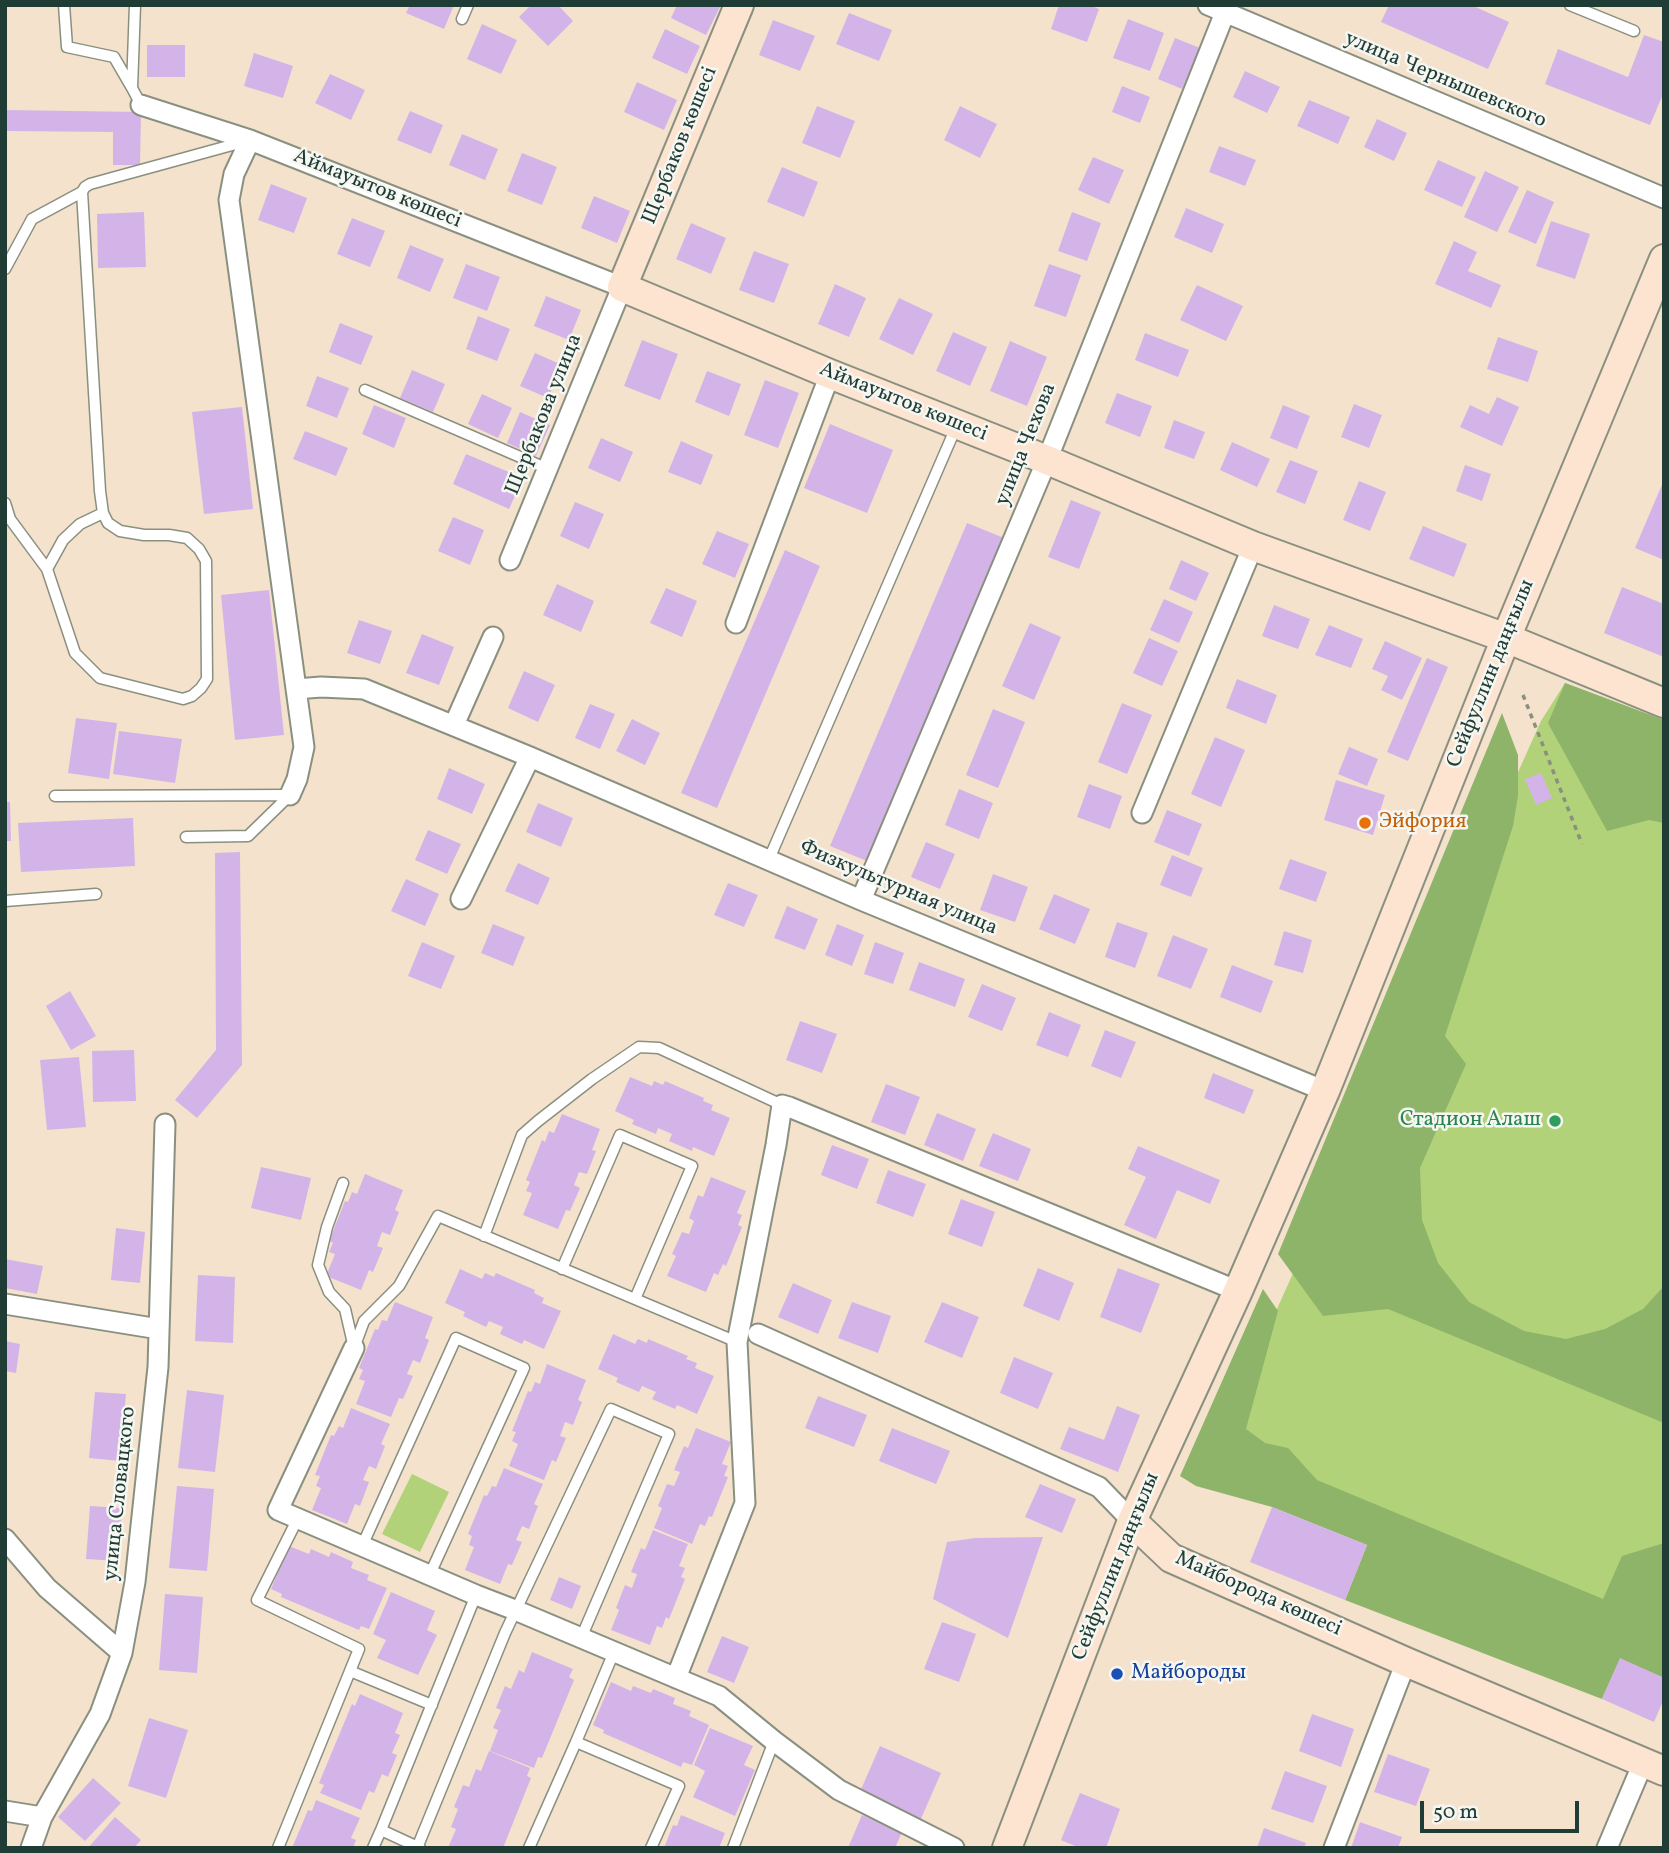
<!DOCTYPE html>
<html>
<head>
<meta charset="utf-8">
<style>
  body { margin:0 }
  #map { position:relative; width:1669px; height:1853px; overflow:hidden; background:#f4e2cd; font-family:Vollkorn,serif }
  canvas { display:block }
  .frame { position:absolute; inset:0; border:7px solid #1f3d34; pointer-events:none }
  .scale { position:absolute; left:1420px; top:1801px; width:159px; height:32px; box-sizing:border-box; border:4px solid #1f3d34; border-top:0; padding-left:9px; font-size:21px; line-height:24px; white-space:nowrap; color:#1f3d34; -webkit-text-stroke:5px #f6f6f2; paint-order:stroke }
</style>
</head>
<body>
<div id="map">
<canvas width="1669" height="1853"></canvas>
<div class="frame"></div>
<div class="scale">50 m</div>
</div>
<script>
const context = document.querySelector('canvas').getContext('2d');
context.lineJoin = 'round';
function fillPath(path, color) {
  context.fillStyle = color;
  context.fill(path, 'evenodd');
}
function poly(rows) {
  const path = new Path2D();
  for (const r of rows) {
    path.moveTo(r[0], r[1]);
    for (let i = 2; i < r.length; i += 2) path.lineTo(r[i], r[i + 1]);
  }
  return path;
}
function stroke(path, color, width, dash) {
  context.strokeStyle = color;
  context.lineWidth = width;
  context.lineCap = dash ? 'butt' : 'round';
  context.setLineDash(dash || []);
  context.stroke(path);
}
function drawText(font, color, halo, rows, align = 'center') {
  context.font = font + ' Vollkorn,serif';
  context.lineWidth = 5;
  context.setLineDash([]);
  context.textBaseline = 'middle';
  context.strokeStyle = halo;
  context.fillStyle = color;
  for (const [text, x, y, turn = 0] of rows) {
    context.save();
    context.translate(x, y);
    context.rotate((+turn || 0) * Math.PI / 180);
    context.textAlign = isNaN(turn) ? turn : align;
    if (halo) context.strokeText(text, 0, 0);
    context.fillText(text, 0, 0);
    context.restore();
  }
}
fillPath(poly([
  [1565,683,1664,720,1664,1677,1206,1467,1541,721],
  [412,1474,449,1492,420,1552,382,1534]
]), '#b2d279');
fillPath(poly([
  [1565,683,1664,720,1664,823,1649,820,1607,831,1548,723],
  [1502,713,1518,755,1518,796,1513,826,1445,1036,1466,1064,1420,1168,1422,1220,1438,1263,1469,1302,1524,1331,1566,1339,1605,1329,1643,1309,1664,1286,1664,1423,1388,1309,1323,1316,1278,1254],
  [1263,1289,1278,1311,1246,1429,1265,1443,1288,1448,1317,1480,1603,1599,1622,1556,1664,1543,1664,1678,1620,1659,1602,1699,1345,1600,1367,1545,1272,1507,1196,1486,1180,1476]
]), '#8db469');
fillPath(poly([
  [410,5,454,5,444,29,406,13],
  [531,5,558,5,573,21,548,46,519,17],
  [677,5,721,5,706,35,671,18],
  [1059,5,1089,5,1099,9,1087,42,1051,29],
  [1389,5,1471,5,1509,22,1488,69,1381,22],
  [849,13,892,30,879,61,836,44],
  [1128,19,1164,33,1150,71,1113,58],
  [773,20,815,36,800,71,759,55],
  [482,24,517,40,501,74,467,59],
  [665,29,700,46,687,74,652,58],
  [1644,35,1664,42,1664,92,1650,125,1545,84,1558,49,1628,77],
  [1175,38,1200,48,1182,89,1158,79],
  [147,45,185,45,185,77,147,77],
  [254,53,293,66,283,98,244,86],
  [1245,71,1280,87,1267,113,1233,97],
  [330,74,365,90,351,120,315,103],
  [637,82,677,100,664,130,624,112],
  [1122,86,1150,97,1140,123,1112,112],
  [1309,100,1350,117,1338,144,1297,126],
  [817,106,855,121,840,158,802,143],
  [960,106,997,124,980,158,944,140],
  [5,110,141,112,140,165,113,165,113,132,5,131],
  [410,111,443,125,431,154,397,140],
  [1377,119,1407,133,1394,161,1364,147],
  [462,134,498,149,485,180,449,165],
  [1219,146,1256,160,1245,186,1209,172],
  [522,153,557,167,542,205,507,191],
  [1093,157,1124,170,1109,204,1078,190],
  [1438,160,1476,177,1462,207,1424,190],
  [782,167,818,182,804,217,767,202],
  [1485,171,1519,187,1497,232,1464,217],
  [271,184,307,198,294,233,258,220],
  [1527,190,1554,202,1536,244,1508,232],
  [594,196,630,211,617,243,581,228],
  [1186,208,1224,224,1212,253,1174,237],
  [144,212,146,267,98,268,97,214],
  [1072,212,1101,223,1087,261,1058,251],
  [352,218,385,231,370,267,337,254],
  [1551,221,1590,234,1575,279,1536,266],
  [691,223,726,238,711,274,676,259],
  [1454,241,1477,252,1468,271,1501,285,1491,308,1435,284],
  [410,245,444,259,430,292,397,278],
  [754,251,789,264,774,303,739,290],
  [466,264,500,277,487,311,453,298],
  [1049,264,1081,275,1066,317,1034,306],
  [835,284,866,298,849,337,818,324],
  [1197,285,1243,306,1226,341,1180,320],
  [546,296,581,310,569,340,534,326],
  [899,298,933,314,913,355,879,339],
  [478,316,510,329,497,361,466,349],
  [340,323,373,336,361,365,329,352],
  [953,332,987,347,970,386,936,371],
  [1145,333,1189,350,1178,377,1135,360],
  [1498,337,1538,351,1528,382,1487,369],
  [642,340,678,354,660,400,624,386],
  [1010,341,1047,357,1027,406,990,391],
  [535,353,562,365,548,398,520,386],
  [412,370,445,384,433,412,400,398],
  [707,371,741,384,729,416,695,402],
  [317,376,349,388,337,418,306,406],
  [765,380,799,393,778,448,744,435],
  [1117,393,1152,406,1140,437,1105,423],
  [482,394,512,408,498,438,468,424],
  [1497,397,1519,407,1502,446,1460,427,1470,405,1489,414],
  [1354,404,1382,415,1369,448,1341,437],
  [374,405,406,418,394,448,362,434],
  [1283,405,1310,416,1297,449,1270,438],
  [242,407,253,509,204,514,192,412],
  [520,412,550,425,536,456,507,443],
  [1174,420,1205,432,1194,459,1164,448],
  [830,424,893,450,867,513,804,488],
  [305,431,348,448,336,476,293,459],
  [601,438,633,452,620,482,588,468],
  [681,441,713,455,701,485,668,472],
  [1232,442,1270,459,1257,487,1220,470],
  [466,454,523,478,509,509,453,484],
  [1290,460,1318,471,1305,504,1276,492],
  [1465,465,1491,474,1482,501,1456,491],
  [1664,480,1664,560,1635,548],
  [1359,481,1386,492,1370,531,1343,520],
  [1071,500,1101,512,1079,569,1048,557],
  [575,502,604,514,589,549,560,536],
  [453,517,484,530,470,565,438,551],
  [967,523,1004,538,867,861,830,846],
  [1423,526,1467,544,1454,577,1409,559],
  [717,531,749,544,735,578,702,564],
  [785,550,820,566,717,808,681,793],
  [1181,560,1209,573,1196,601,1169,589],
  [557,584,594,601,581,632,543,615],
  [1622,587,1664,604,1664,657,1604,633],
  [666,588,697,601,682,637,650,623],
  [269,590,284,735,235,740,221,595],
  [1164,599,1193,612,1179,643,1150,630],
  [1274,605,1310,619,1298,649,1262,636],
  [359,620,392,631,380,664,347,653],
  [1030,623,1061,637,1034,700,1002,686],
  [1329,625,1363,639,1351,668,1315,655],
  [422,634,454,647,439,685,406,673],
  [1149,638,1178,651,1162,686,1133,673],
  [1385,641,1422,658,1402,700,1381,690,1388,676,1372,669],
  [1427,658,1448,667,1408,761,1387,752],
  [524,671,555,685,538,722,508,708],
  [1237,679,1277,695,1266,724,1226,708],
  [1122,703,1152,715,1127,774,1098,762],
  [590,704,615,714,600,749,575,738],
  [993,709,1025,722,998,788,966,775],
  [76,718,117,723,109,779,68,773],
  [632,719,660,733,645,765,616,751],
  [119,731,182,739,175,783,113,774],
  [1215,737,1245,750,1221,807,1191,794],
  [1349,747,1378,759,1367,786,1338,774],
  [449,768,485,784,472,814,437,799],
  [1541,773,1552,798,1536,805,1525,779],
  [1336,780,1385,795,1373,835,1324,820],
  [1089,784,1122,796,1110,829,1077,817],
  [959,789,993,803,979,839,945,825],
  [5,802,10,802,11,841,5,841],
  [538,803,573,818,561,847,526,832],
  [1167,810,1202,824,1189,856,1154,842],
  [133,818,135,866,21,872,18,823],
  [428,830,461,844,447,874,415,860],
  [926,842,955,854,940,889,911,877],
  [240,852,242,1065,197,1118,175,1100,216,1050,215,853],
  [1172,855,1203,868,1191,897,1160,885],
  [1290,859,1327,872,1316,902,1279,889],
  [518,863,550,878,538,905,505,891],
  [993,874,1028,887,1015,922,980,910],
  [406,879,439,894,425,926,391,911],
  [728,883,758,895,744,927,714,915],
  [1054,894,1090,909,1075,944,1039,929],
  [787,906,818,919,805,950,774,938],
  [1117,922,1148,933,1135,968,1105,957],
  [493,924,525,937,513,966,481,953],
  [837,924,864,935,852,966,825,955],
  [1284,931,1312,940,1303,973,1274,965],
  [1173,935,1208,949,1191,989,1157,976],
  [422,942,455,956,441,989,408,976],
  [875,942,904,953,893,984,864,974],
  [919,962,965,979,955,1007,909,990],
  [1232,965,1273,981,1261,1013,1220,997],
  [982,984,1016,998,1002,1031,968,1017],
  [70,991,96,1036,71,1050,46,1006],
  [1049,1012,1081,1025,1068,1057,1036,1045],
  [800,1021,837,1034,822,1073,786,1060],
  [1105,1030,1136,1042,1121,1078,1091,1066],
  [134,1050,136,1101,93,1102,92,1051],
  [79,1057,86,1127,47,1130,40,1060],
  [1213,1073,1254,1090,1244,1114,1204,1098],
  [630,1077,652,1086,654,1081,663,1085,665,1081,704,1098,703,1101,713,1105,711,1110,730,1118,714,1156,693,1147,692,1151,669,1141,672,1134,658,1128,656,1134,632,1124,634,1120,615,1111],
  [886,1084,920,1097,905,1135,871,1122],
  [937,1113,976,1129,963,1161,924,1145],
  [562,1114,600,1129,592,1150,596,1151,587,1174,579,1172,574,1185,580,1188,570,1211,566,1210,558,1229,523,1215,532,1193,526,1191,530,1182,526,1180,542,1140,545,1142,549,1131,554,1133],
  [993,1133,1031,1149,1018,1181,979,1166],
  [832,1145,869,1159,857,1189,821,1175],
  [1138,1146,1220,1180,1210,1204,1177,1190,1156,1239,1124,1225,1146,1177,1128,1169],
  [261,1167,311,1178,301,1220,251,1208],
  [888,1170,926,1184,913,1217,876,1203],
  [365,1174,403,1190,395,1210,399,1212,390,1235,382,1232,377,1246,383,1248,373,1272,369,1270,361,1290,326,1276,335,1254,329,1252,333,1243,329,1241,345,1201,348,1202,352,1192,357,1194],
  [711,1177,746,1191,737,1213,742,1215,738,1225,742,1227,726,1266,723,1264,718,1275,714,1273,706,1292,667,1276,676,1256,672,1254,682,1232,689,1234,694,1221,689,1218,698,1195,703,1197],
  [961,1199,995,1212,982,1247,948,1234],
  [116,1228,145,1232,140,1283,111,1280],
  [5,1259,43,1266,37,1294,5,1288],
  [1038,1268,1074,1283,1059,1321,1023,1306],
  [1118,1268,1160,1284,1141,1333,1100,1317],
  [460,1269,482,1279,485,1273,494,1277,496,1273,535,1290,534,1293,544,1298,542,1303,561,1311,544,1349,524,1340,522,1344,500,1334,503,1327,489,1321,486,1327,463,1316,465,1312,445,1303],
  [198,1275,235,1277,233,1343,195,1341],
  [793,1283,832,1300,818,1334,778,1317],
  [395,1302,433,1317,425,1338,429,1340,420,1363,413,1360,407,1374,413,1376,403,1399,399,1398,391,1417,356,1404,365,1381,359,1379,363,1370,359,1368,375,1329,378,1330,382,1320,387,1321],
  [852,1302,891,1316,878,1353,838,1338],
  [942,1302,979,1317,962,1358,924,1342],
  [613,1334,635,1344,638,1339,647,1343,648,1339,688,1356,686,1359,697,1363,695,1368,714,1376,697,1414,677,1405,675,1409,652,1399,656,1392,642,1386,639,1392,616,1382,618,1378,598,1369],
  [5,1341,20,1344,16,1373,5,1371],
  [1014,1357,1053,1373,1038,1409,1000,1393],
  [547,1364,586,1380,578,1400,582,1402,573,1425,565,1422,560,1436,566,1438,556,1462,552,1460,544,1480,509,1466,518,1444,512,1441,516,1432,512,1431,528,1391,531,1392,535,1382,540,1384],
  [187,1390,224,1395,215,1472,178,1468],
  [95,1392,126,1394,120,1461,89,1458],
  [818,1396,867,1415,854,1447,805,1428],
  [1117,1406,1140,1415,1118,1472,1060,1449,1069,1427,1104,1440],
  [351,1408,390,1424,381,1444,385,1446,376,1469,369,1466,363,1480,369,1482,360,1506,355,1504,347,1524,312,1510,321,1488,316,1486,320,1476,315,1475,331,1435,334,1436,339,1426,343,1428],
  [696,1428,731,1442,722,1464,728,1466,724,1476,728,1477,712,1517,709,1516,705,1526,700,1524,692,1544,654,1528,662,1508,658,1506,667,1484,674,1486,680,1472,674,1470,684,1446,688,1448],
  [892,1428,950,1451,936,1484,879,1461],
  [504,1468,543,1484,534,1504,538,1506,529,1529,522,1526,516,1540,522,1542,512,1565,508,1564,500,1584,465,1570,474,1547,469,1545,472,1536,468,1534,484,1495,487,1496,492,1486,496,1487],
  [1040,1484,1076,1499,1062,1533,1025,1517],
  [177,1486,214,1489,207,1571,169,1568],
  [90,1506,122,1508,118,1561,86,1559],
  [1272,1507,1367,1545,1345,1600,1250,1562],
  [653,1530,688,1544,679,1566,685,1568,681,1577,685,1579,669,1619,666,1617,662,1628,657,1626,650,1645,611,1630,619,1610,616,1608,625,1585,632,1588,637,1574,631,1572,641,1548,645,1550],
  [1043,1537,1008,1638,933,1599,947,1542,975,1538],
  [289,1546,309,1554,311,1549,329,1557,331,1552,353,1562,351,1568,369,1575,367,1580,387,1588,369,1629,361,1626,359,1630,281,1597,282,1594,271,1589],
  [559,1577,581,1586,572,1609,550,1600],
  [391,1592,435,1611,427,1630,437,1635,418,1675,377,1658,386,1640,373,1634],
  [165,1594,203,1597,197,1673,159,1670],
  [942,1622,976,1634,959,1682,924,1669],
  [722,1636,749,1647,734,1683,707,1672],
  [532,1652,573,1669,569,1677,574,1680,542,1758,538,1757,534,1768,490,1751,498,1730,493,1728,501,1710,496,1708,505,1686,511,1689,519,1670,524,1673],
  [1620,1658,1664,1678,1664,1699,1654,1722,1602,1699],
  [611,1682,631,1691,633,1686,651,1693,653,1689,675,1698,673,1704,691,1711,689,1716,709,1725,692,1765,683,1762,681,1767,603,1733,604,1730,593,1725],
  [360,1694,403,1713,395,1733,400,1735,392,1753,397,1755,388,1777,382,1774,374,1793,369,1791,361,1810,320,1793,324,1785,319,1783,352,1704,355,1706],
  [1312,1714,1354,1729,1341,1767,1299,1751],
  [149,1718,188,1730,166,1798,128,1786],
  [710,1728,753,1746,744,1765,755,1770,735,1816,693,1797,705,1771,694,1765],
  [880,1746,941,1773,920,1821,859,1794],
  [489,1751,530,1768,527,1776,531,1778,503,1848,448,1848,456,1829,451,1827,458,1809,454,1807,463,1785,469,1787,476,1769,481,1771],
  [1388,1754,1430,1769,1416,1806,1374,1792],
  [1285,1771,1327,1786,1313,1823,1271,1809],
  [93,1778,121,1803,85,1841,58,1817],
  [1080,1793,1120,1809,1106,1848,1080,1848,1061,1840],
  [316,1800,360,1818,351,1838,356,1840,353,1848,292,1848,308,1810,312,1811],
  [681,1815,725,1833,719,1848,664,1848,673,1825,677,1826],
  [862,1815,902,1832,895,1848,848,1848],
  [115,1817,141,1840,134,1848,88,1848],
  [1360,1822,1402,1837,1398,1848,1351,1848],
  [1264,1828,1306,1843,1304,1848,1257,1848]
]), '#d4b4e8');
const lane = poly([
  [64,5,67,47,114,57,132,88],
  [135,5,132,88,141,105],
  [1570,5,1634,31],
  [462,19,468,5],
  [5,269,32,219,82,192],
  [365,390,548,469],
  [5,503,10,519,47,569,75,653,100,678,183,699,192,696,201,688,207,679,206,561,199,549,187,538,169,535,144,535,120,531,108,523,103,513,100,491,82,192,85,187,90,184,243,142],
  [47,569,63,540,80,524,103,513],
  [55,796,290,795],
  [186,837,248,836,290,795],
  [769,859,957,425],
  [5,901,96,894],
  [343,1183,327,1227,318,1265,329,1292,345,1309,354,1348],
  [484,1236,522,1135,538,1121,592,1079,639,1047,659,1048,782,1105],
  [562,1269,620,1135,692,1166,635,1299],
  [354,1348,364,1321,399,1286,438,1216,737,1342],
  [362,1546,456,1338,524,1368,430,1574],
  [350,1671,432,1705],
  [576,1742,614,1652],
  [381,1830,476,1595],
  [278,1848,359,1649,257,1600,297,1520],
  [373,1848,381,1830,420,1848],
  [417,1848,505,1633,611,1409,669,1434,581,1638],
  [529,1848,576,1742,679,1786,651,1848],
  [733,1848,774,1741]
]);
const street = poly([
  [1208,5,1664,198],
  [141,105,250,140,622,287,510,560],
  [250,140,234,174,229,200,304,747,297,779,290,795],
  [736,623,830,374],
  [296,689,321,687,364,689,530,757,861,900,1325,1091],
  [454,725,493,637],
  [1142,813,1253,546],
  [461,899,530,757],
  [861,900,1047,460,1228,5],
  [5,1304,159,1329],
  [758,1334,1099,1487,1132,1521],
  [354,1348,278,1510,476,1595,515,1610,719,1696,774,1741,839,1790,954,1848],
  [5,1539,47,1588,122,1653],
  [676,1678,745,1503,737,1342,776,1145,782,1105,789,1107,1238,1291],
  [5,1811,42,1817],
  [31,1848,42,1817,100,1714,122,1653,135,1582,158,1367,165,1124],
  [1334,1848,1406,1662],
  [1607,1848,1643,1763]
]);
const secondary = poly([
  [739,5,622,287,830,374,1047,460,1253,546,1506,638,1664,703],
  [1132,1521,1171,1558,1406,1662,1664,1771],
  [1007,1848,1132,1521,1238,1291,1325,1091,1506,638,1664,259]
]);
stroke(lane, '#8a9080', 13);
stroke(street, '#8a9080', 23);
stroke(secondary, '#8a9080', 32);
stroke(poly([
  [1523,695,1582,844]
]), '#8a9080', 3.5, [5, 5]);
stroke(lane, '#fff', 10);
stroke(street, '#fff', 19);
stroke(secondary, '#fde4d0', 28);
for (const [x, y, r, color] of [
  [1365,823,7,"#e8710a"],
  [1555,1121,7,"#2e9e5b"],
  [1117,1674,7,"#1a4fb4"]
]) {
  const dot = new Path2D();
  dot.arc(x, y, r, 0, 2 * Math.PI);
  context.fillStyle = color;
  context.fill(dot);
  stroke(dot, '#f6f6f2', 2.5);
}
drawText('21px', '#1f3d34', '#f6f6f2', [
  ["улица Чернышевского",1445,81,23],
  ["Щербаков көшесі",681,146,-68],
  ["Аймауытов көшесі",377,190,22],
  ["Аймауытов көшесі",903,403,22],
  ["Щербакова улица",545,415,-68],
  ["улица Чехова",1027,445,-68],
  ["Сейфуллин даңғылы",1492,674,-68],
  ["Физкультурная улица",898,889,23],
  ["улица Словацкого",121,1494,-84],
  ["Сейфуллин даңғылы",1117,1567,-68],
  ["Майборода көшесі",1258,1595,24]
]);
drawText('21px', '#c56008', '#f6f6f2', [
  ["Эйфория",1379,823]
], 'left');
drawText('21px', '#27864d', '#f6f6f2', [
  ["Стадион Алаш",1541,1121]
], 'right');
drawText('21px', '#164399', '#f6f6f2', [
  ["Майбороды",1131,1674]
], 'left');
</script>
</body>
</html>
